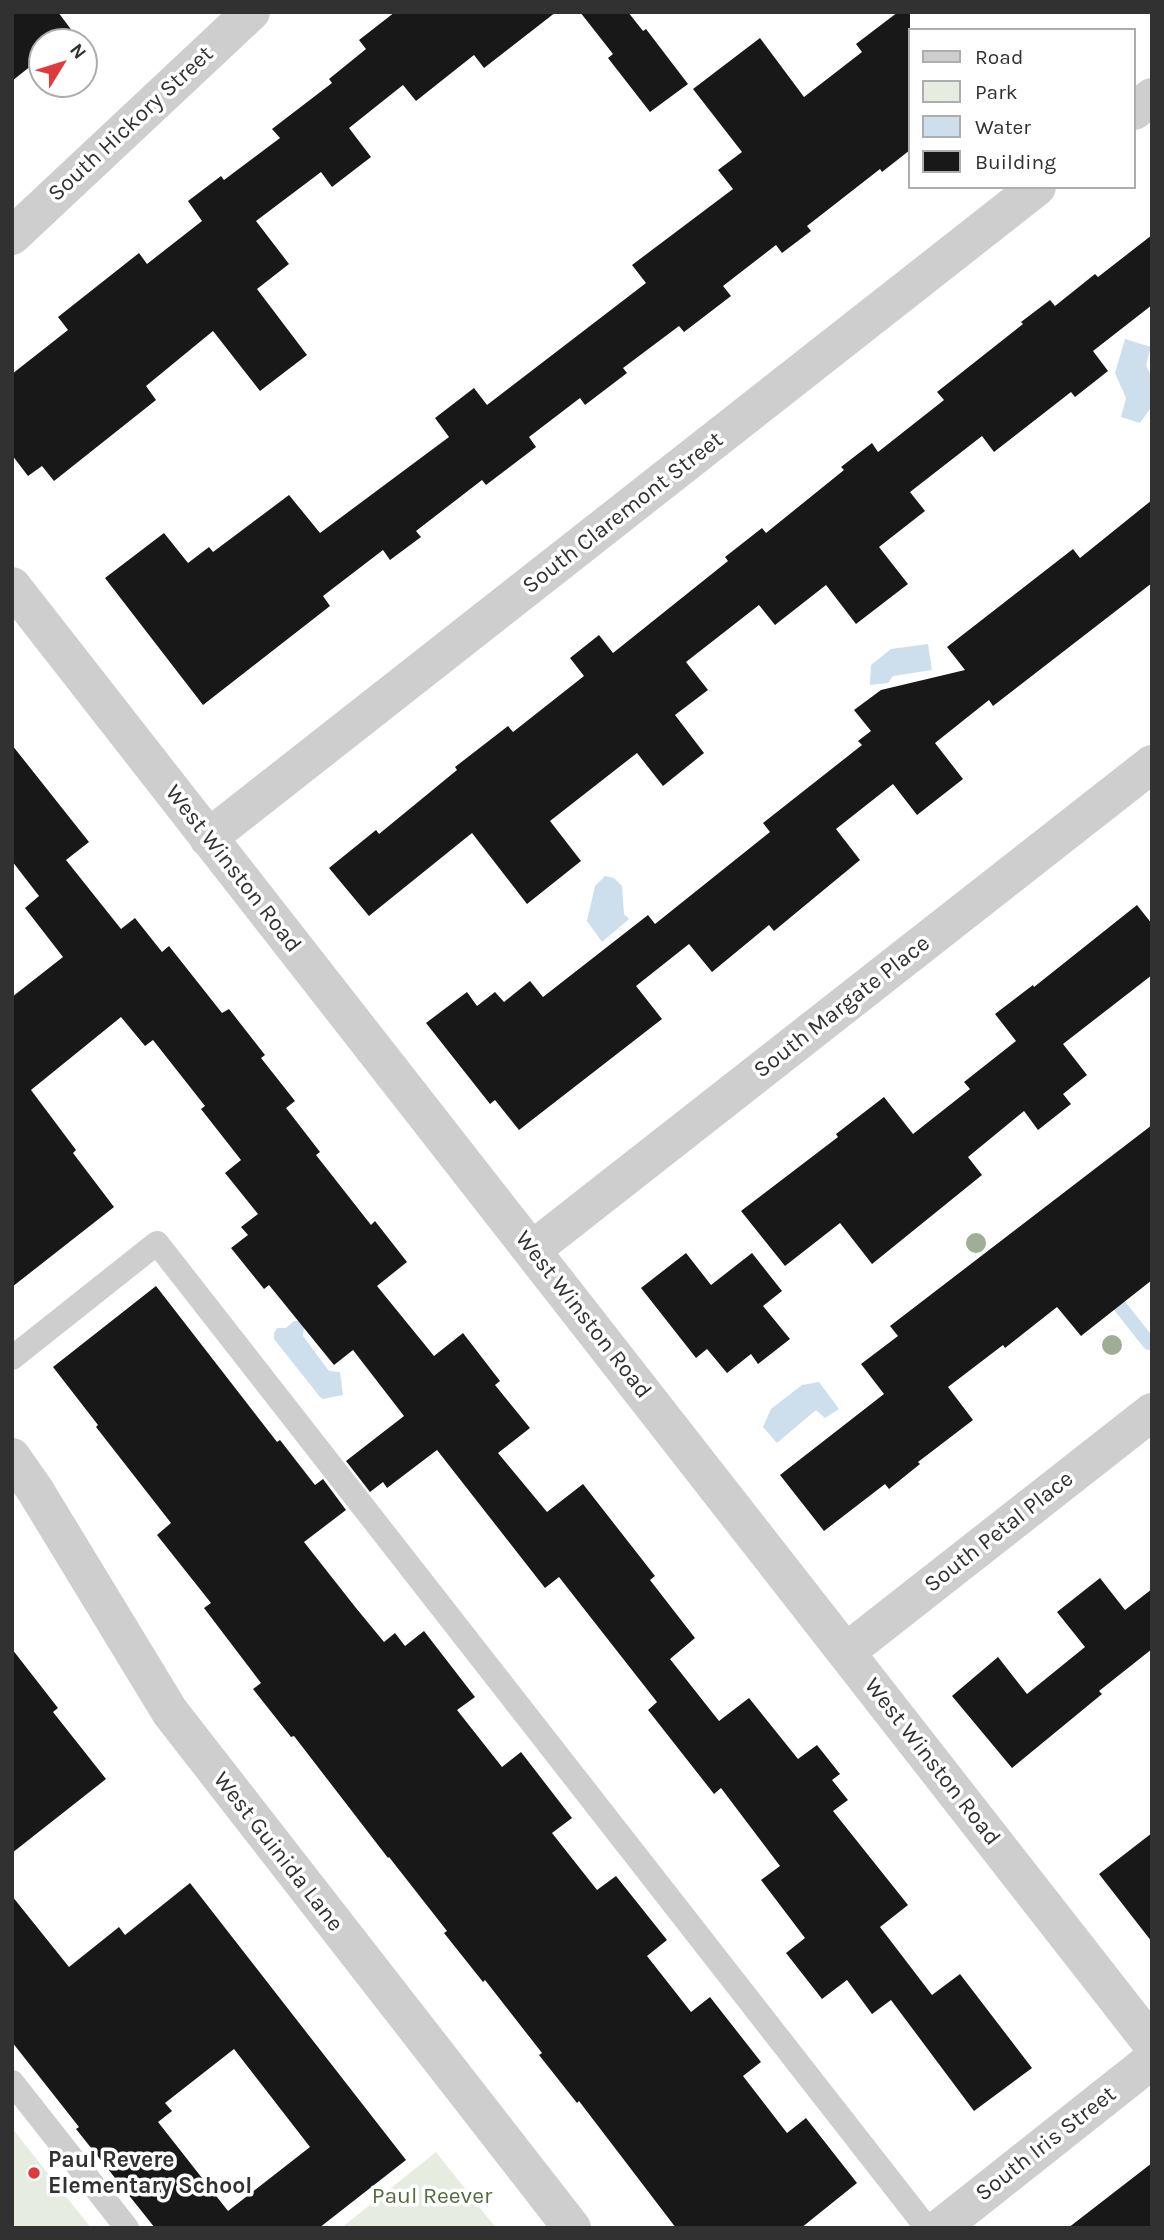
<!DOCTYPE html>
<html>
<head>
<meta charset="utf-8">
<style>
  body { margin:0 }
  #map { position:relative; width:1164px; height:2240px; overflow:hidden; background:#fff; font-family:Karla,sans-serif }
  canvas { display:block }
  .frame { position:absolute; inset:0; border:14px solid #313131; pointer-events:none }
  .legend { position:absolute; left:908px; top:28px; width:228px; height:161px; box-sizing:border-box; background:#fff; border:2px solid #adadad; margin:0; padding:9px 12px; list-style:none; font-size:21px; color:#313131 }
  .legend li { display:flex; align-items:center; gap:14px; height:35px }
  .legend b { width:35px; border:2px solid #adadad }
  .north { position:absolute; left:28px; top:28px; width:70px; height:70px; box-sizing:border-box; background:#fff; border:2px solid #adadad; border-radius:50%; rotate:52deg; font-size:19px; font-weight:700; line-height:28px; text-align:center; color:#313131 }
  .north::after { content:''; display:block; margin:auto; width:24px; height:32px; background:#e13a3d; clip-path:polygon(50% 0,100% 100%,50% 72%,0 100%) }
</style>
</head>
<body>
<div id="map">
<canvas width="1164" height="2240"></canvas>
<div class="frame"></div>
<ul class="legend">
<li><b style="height:9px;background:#cecece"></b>Road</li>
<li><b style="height:19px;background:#e6ede0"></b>Park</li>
<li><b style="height:19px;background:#cddeec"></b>Water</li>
<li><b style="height:19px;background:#181818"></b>Building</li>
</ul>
<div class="north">N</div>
</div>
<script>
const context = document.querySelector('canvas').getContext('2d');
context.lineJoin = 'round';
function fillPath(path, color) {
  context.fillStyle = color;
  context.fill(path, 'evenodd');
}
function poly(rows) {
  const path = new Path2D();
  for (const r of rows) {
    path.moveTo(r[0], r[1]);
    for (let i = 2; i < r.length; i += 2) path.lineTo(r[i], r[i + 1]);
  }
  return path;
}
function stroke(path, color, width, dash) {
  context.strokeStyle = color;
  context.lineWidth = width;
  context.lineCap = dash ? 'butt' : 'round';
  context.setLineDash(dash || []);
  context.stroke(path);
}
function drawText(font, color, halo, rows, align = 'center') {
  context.font = font + ' Karla,sans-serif';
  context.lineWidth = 7;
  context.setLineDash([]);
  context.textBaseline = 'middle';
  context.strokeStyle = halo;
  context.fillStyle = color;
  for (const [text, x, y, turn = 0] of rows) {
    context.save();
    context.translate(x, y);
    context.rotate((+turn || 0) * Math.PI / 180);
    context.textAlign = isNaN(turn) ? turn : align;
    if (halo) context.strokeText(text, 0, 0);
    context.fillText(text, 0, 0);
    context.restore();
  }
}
fillPath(poly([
  [12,2128,91,2228,12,2228],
  [436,2152,496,2228,341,2228]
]), '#e6ede0');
fillPath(poly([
  [1125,339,1151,347,1146,365,1152,378,1152,406,1140,423,1121,417,1126,398,1115,373],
  [928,644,932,670,893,676,888,683,870,685,871,665,891,649],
  [605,876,614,878,622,886,624,914,629,919,602,942,587,921,595,886],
  [294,1321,300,1321,304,1328,303,1336,329,1371,340,1372,343,1395,323,1399,320,1397,274,1339,274,1333,277,1328,286,1328],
  [819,1382,839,1409,825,1418,816,1410,777,1443,763,1427,771,1409,802,1385]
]), '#cddeec');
stroke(poly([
  [1119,1305,1149,1343]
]), '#cddeec', 14);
fillPath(poly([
  [12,12,58,12,73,32,61,42,42,42,42,57,12,81],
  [395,12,556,12,484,68,474,55,416,101,403,85,349,128,371,157,332,187,321,172,256,221,289,264,257,289,307,355,260,391,213,331,146,386,156,400,54,481,42,466,28,476,12,455,12,374,68,330,58,317,139,253,147,264,202,221,188,201,221,176,224,180,280,138,272,129,332,83,329,79,366,49,359,40],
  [580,12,628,12,643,31,646,29,688,84,650,112,608,58,613,54],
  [898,12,910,12,910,150,882,172,880,169,807,226,811,231,782,253,776,245,723,286,731,296,684,332,679,326,623,368,627,373,585,405,580,398,529,437,536,447,486,485,482,480,416,531,421,537,390,560,383,550,323,596,330,606,203,705,105,578,164,533,188,563,209,547,213,552,289,495,320,533,449,437,435,418,474,388,487,405,646,283,632,265,733,189,718,170,742,152,693,89,760,38,804,97,862,52,856,44],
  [1152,235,1152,305,1093,351,1108,371,1075,397,1071,392,994,452,982,436,910,492,925,511,879,547,908,584,856,624,826,585,775,625,759,605,686,662,708,690,675,715,704,753,663,786,637,753,550,821,581,861,527,904,472,833,369,916,329,868,376,830,379,834,457,770,455,767,508,726,513,732,584,676,570,658,599,635,613,653,728,561,725,557,762,528,766,533,844,470,841,467,872,443,878,452,944,400,937,392,1023,324,1021,322,1050,300,1055,306,1095,274,1098,277],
  [1152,500,1152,583,993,706,989,700,935,743,963,779,917,815,893,784,836,829,860,860,774,931,769,925,712,972,689,944,636,986,662,1019,519,1130,495,1100,490,1104,426,1023,467,992,477,1006,495,992,504,1002,530,981,543,997,648,915,655,924,770,832,763,823,862,745,858,741,871,731,854,710,881,690,965,670,947,647,1073,549,1080,558],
  [12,745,89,842,66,860,121,929,135,918,162,952,169,946,222,1013,229,1009,265,1055,261,1058,295,1101,286,1108,320,1152,316,1155,371,1225,375,1221,407,1262,377,1286,434,1356,463,1333,500,1381,495,1385,530,1428,498,1453,547,1512,583,1484,655,1576,650,1580,695,1638,670,1659,719,1721,749,1698,798,1759,817,1745,840,1774,832,1780,848,1800,833,1811,908,1905,880,1927,932,1995,960,1974,1032,2068,974,2111,891,2000,872,2014,847,1980,822,1999,786,1953,805,1938,761,1880,780,1866,721,1788,714,1794,648,1710,657,1702,559,1577,545,1588,437,1450,387,1488,383,1482,370,1492,346,1461,404,1416,353,1350,334,1365,269,1285,264,1289,231,1248,248,1235,241,1227,258,1214,225,1173,241,1160,201,1109,205,1106,153,1040,145,1046,121,1017,31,1090,76,1150,73,1153,114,1207,12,1287,12,997,63,957,25,908,39,896,12,861],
  [1137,905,1152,924,1152,975,1063,1044,1087,1075,1063,1094,1071,1104,1038,1130,1024,1111,968,1157,982,1175,872,1264,840,1223,785,1266,741,1211,838,1137,836,1134,884,1097,913,1134,970,1089,964,1082,1016,1041,995,1014,1033,985,1034,987],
  [1152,1125,1152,1280,1081,1336,1057,1307,1005,1348,1003,1345,948,1387,973,1420,918,1462,920,1464,889,1489,885,1484,824,1531,780,1475,884,1394,861,1364,898,1336,890,1326],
  [686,1253,711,1285,752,1253,782,1291,763,1306,790,1339,758,1364,751,1354,727,1373,707,1349,696,1358,641,1288],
  [156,1286,277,1442,280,1440,315,1485,323,1479,346,1510,304,1542,356,1608,384,1642,395,1633,405,1646,424,1631,475,1697,457,1710,502,1767,521,1752,572,1818,552,1833,597,1890,616,1876,667,1940,647,1956,691,2012,710,1997,761,2062,743,2076,787,2133,806,2118,857,2183,801,2228,676,2228,579,2101,577,2103,539,2055,542,2053,485,1980,483,1982,444,1933,447,1931,389,1857,388,1858,294,1736,291,1737,253,1689,261,1683,204,1608,211,1603,157,1535,171,1523,96,1427,98,1425,53,1367],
  [1100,1578,1125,1610,1152,1589,1152,1649,1099,1691,1102,1694,1012,1768,952,1696,998,1657,1027,1694,1085,1647,1057,1612],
  [12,1649,58,1708,53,1712,106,1779,12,1853],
  [1152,1833,1152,1942,1099,1874],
  [190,1883,406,2160,319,2228,155,2228,76,2129,79,2127,12,2042,12,1896,69,1967,119,1927,125,1935],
  [234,2049,310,2147,228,2211,158,2122,172,2111,165,2103],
  [1152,2163,1152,2228,1068,2228]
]), '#181818');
stroke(poly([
  [12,1358,157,1243,927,2228],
  [12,2082,127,2228]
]), '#cecece', 24);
stroke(poly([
  [1134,111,1152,97],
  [12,236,251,12],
  [12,586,1152,2044],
  [208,838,1037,187],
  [532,1250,1152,764],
  [12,1457,35,1490,170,1712,572,2228],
  [846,1652,1152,1412],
  [940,2228,1152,2060]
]), '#cecece', 38);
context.fillStyle = '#a0ae95';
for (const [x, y] of [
  [976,1243],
  [1112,1345]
]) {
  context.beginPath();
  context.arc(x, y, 10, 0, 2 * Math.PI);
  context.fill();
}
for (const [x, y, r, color] of [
  [34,2173,7,"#e13a3d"]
]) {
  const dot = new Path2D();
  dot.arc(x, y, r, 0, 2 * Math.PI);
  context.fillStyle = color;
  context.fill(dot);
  stroke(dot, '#fff', 2.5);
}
drawText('23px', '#313131', '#fff', [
  ["South Hickory Street",131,124,-43],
  ["South Claremont Street",623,513,-38],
  ["West Winston Road",233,869,52],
  ["South Margate Place",842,1007,-38],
  ["West Winston Road",583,1315,52],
  ["South Petal Place",999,1532,-38],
  ["West Winston Road",932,1762,52],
  ["West Guinida Lane",278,1852,52],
  ["South Iris Street",1046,2144,-38]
]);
drawText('bold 23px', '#313131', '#fff', [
  ["Paul Revere",48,2160],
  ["Elementary School",48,2186]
], 'left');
drawText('23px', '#526c3f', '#fff', [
  ["Paul Reever",432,2196]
]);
</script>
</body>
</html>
